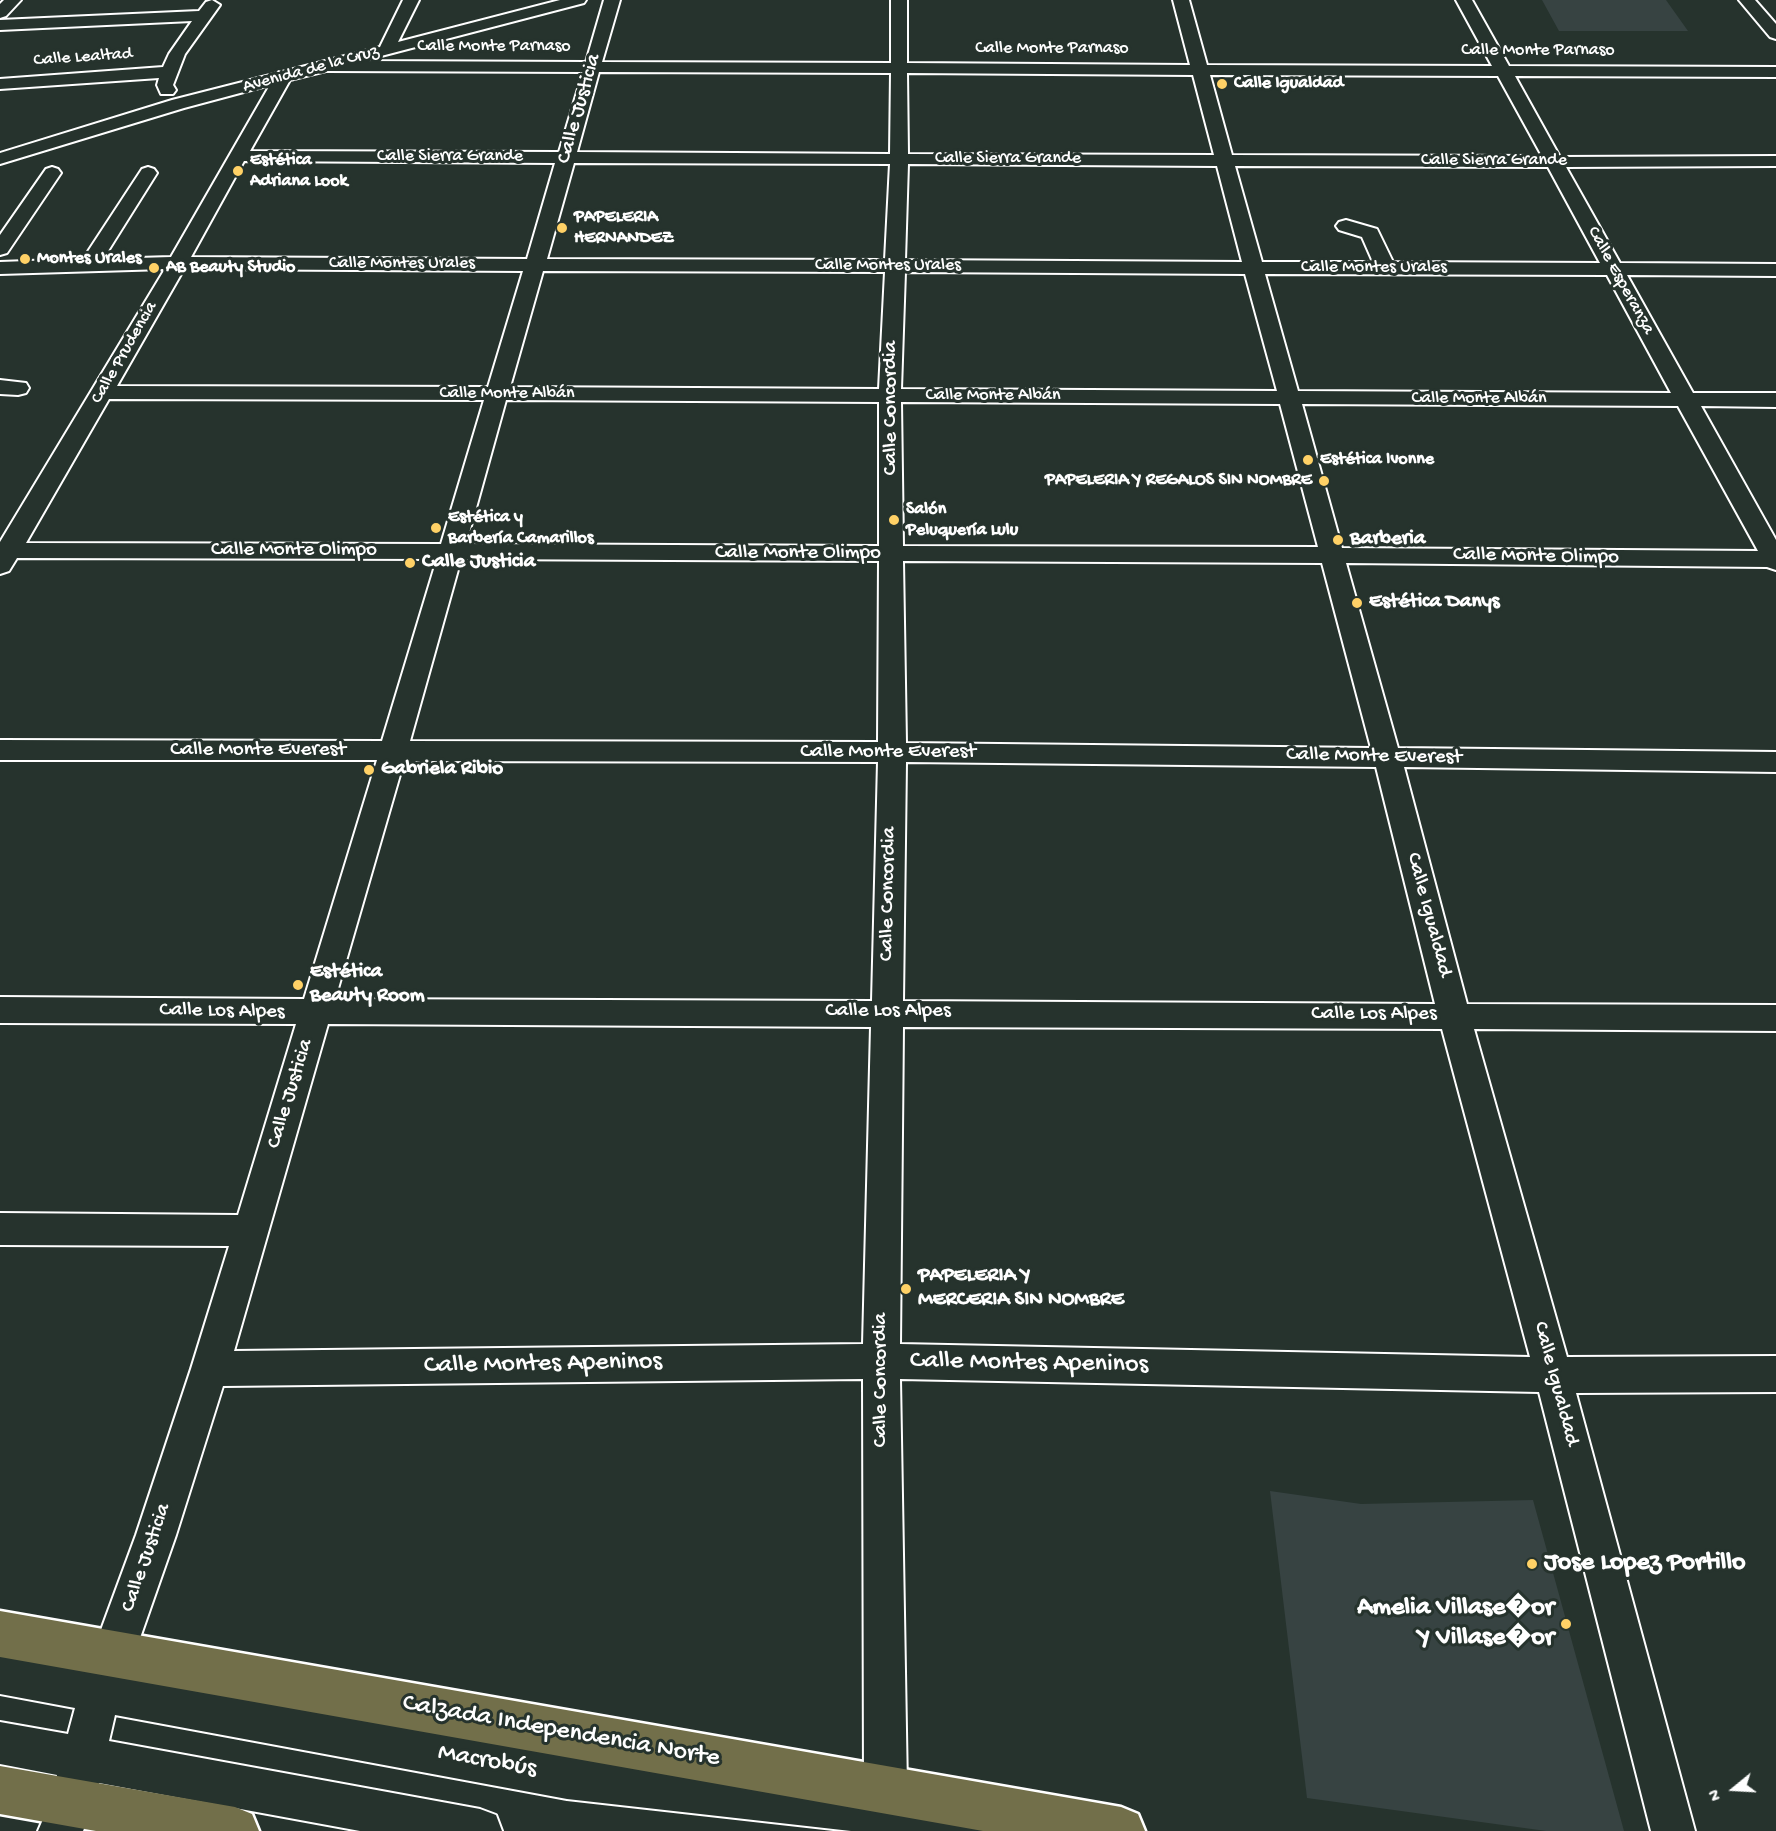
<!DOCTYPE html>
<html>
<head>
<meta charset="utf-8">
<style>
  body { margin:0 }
  #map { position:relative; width:1776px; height:1831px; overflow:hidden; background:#26332d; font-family:"Gochi Hand",sans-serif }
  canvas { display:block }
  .north { position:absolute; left:1704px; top:1759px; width:60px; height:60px; -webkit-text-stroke:4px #26332d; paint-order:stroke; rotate:252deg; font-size:16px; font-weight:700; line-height:24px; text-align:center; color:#fff }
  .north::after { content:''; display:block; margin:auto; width:21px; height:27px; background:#fff; clip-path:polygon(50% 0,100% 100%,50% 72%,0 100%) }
</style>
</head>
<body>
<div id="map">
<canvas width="1776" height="1831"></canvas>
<div class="north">N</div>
</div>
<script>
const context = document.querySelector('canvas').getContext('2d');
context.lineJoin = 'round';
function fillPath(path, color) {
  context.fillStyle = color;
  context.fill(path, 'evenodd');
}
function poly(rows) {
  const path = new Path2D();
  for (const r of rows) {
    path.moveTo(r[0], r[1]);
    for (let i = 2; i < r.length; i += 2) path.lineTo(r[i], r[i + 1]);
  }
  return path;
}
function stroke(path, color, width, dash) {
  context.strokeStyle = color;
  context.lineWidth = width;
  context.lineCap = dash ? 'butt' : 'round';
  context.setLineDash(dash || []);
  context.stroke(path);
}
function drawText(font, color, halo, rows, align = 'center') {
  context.font = font + ' "Gochi Hand",sans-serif';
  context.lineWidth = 6;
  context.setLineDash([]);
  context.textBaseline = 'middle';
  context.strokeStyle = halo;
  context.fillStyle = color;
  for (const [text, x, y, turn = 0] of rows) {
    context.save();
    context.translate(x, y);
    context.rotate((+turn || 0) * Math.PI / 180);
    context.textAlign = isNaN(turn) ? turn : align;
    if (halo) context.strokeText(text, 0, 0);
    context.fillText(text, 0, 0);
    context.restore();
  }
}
fillPath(poly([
  [1542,0,1666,0,1688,31,1559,31],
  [1270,1491,1361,1504,1533,1500,1624,1831,1546,1831,1307,1798]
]), '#374342');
const minor = poly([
  [4,0,21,0,6,16,0,18,0,4,4,0],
  [212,0,220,5,185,54,173,85,176,90,173,94,161,94,157,85,159,78,0,89,0,79,163,67,169,54,192,21,0,30,0,20,199,11,206,2,212,0],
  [403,0,419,0,398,42,560,0,586,0,584,3,362,61,586,62,604,0,620,0,602,62,891,63,891,0,907,0,907,63,1190,65,1173,0,1189,0,1207,65,1492,66,1456,0,1472,0,1509,66,1776,67,1776,77,1515,76,1560,157,1776,156,1776,166,1566,167,1620,263,1776,264,1776,276,1627,275,1693,393,1776,393,1776,407,1701,406,1776,540,1776,570,1767,567,1346,563,1398,748,1776,752,1776,772,1404,767,1467,1004,1776,1005,1776,1031,1474,1029,1567,1357,1776,1356,1776,1392,1576,1393,1695,1831,1651,1831,1539,1392,900,1379,907,1788,903,1796,977,1809,993,1815,999,1831,851,1831,567,1799,115,1715,109,1741,480,1809,496,1815,502,1831,360,1831,99,1783,94,1804,83,1831,38,1831,51,1801,57,1775,0,1764,0,1722,68,1734,75,1708,0,1694,0,1652,87,1668,136,1535,191,1369,229,1246,0,1245,0,1213,238,1215,296,1024,0,1023,0,997,304,999,377,760,0,760,0,740,382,741,437,559,17,558,9,571,0,574,0,542,165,269,0,274,0,262,83,259,142,169,148,167,154,169,157,173,103,259,171,257,270,85,184,108,0,164,0,153,172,100,380,47,403,0],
  [326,71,327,71,583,72,559,152,250,151,290,80,326,71],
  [599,72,891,73,890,154,577,152,599,72],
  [907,73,1193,75,1214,155,908,154,907,73],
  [1210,75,1498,76,1542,156,1232,155,1210,75],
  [244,161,555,163,527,259,191,257,244,161],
  [574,163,890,164,885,260,547,259,574,163],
  [908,164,1217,166,1242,262,905,260,908,164],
  [1235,166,1548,167,1600,263,1393,262,1377,229,1346,220,1339,222,1336,226,1339,230,1362,237,1373,262,1262,262,1235,166],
  [184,269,523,271,488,387,117,386,184,269],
  [543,271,885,272,879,389,510,387,543,271],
  [905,272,1245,274,1277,391,901,389,905,272],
  [1265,274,1607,275,1671,393,1298,391,1265,274],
  [109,399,484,400,441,544,26,543,109,399],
  [506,400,879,402,879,546,466,544,506,400],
  [901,402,1280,404,1318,547,903,546,901,402],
  [1302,404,1678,406,1758,551,1342,548,1302,404],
  [461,559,879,561,878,742,410,741,461,559],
  [903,561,1322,563,1371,748,906,743,903,561],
  [404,761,878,762,872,1001,335,999,404,761],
  [906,762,1376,767,1435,1004,903,1001,906,762],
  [328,1024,871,1027,863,1344,234,1351,328,1024],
  [903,1027,1442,1029,1530,1357,900,1344,903,1027],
  [863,1379,864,1789,822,1782,567,1755,127,1675,176,1535,223,1386,863,1379],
  [1739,0,1755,0,1776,24,1776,39,1770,37,1739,0],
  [52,167,58,169,61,173,7,253,0,255,0,235,46,169,52,167],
  [0,380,26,383,29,388,26,393,18,395,0,394,0,380]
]);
const major = poly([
  [0,1611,1121,1807,1138,1814,1145,1831,983,1831,0,1657,0,1611],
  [0,1766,235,1807,252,1814,259,1831,96,1831,0,1814,0,1766]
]);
stroke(minor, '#fff', 4);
stroke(major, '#fff', 5);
fillPath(minor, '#26332d');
fillPath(major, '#726f4a');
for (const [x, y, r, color] of [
  [1222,84,6,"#ffd166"],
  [238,171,6,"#ffd166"],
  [562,228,6,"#ffd166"],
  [25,259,6,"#ffd166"],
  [154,268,6,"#ffd166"],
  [1308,460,6,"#ffd166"],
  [1324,481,6,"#ffd166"],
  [894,520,6,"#ffd166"],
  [436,528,6,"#ffd166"],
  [1338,540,6,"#ffd166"],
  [410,563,6,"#ffd166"],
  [1357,603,6,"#ffd166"],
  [369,770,6,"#ffd166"],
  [298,985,6,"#ffd166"],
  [906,1289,6,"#ffd166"],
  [1532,1564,6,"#ffd166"],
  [1566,1624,6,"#ffd166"]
]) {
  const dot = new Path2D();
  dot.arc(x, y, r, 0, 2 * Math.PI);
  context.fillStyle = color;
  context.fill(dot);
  stroke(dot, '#26332d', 2);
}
drawText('18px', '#fff', '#26332d', [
  ["Calle Monte Parnaso",494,47],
  ["Calle Monte Parnaso",1052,49],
  ["Calle Monte Parnaso",1538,51],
  ["Calle Lealtad",83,58,-4],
  ["Avenida de la Cruz",311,70,-15],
  ["Calle Sierra Grande",450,157],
  ["Calle Sierra Grande",1008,159],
  ["Calle Sierra Grande",1494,161],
  ["Calle Montes Urales",402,264],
  ["Calle Montes Urales",888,266],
  ["Calle Montes Urales",1374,268],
  ["Calle Esperanza",1620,281,61],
  ["Calle Prudencia",125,353,-60],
  ["Calle Monte Albán",507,394],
  ["Calle Monte Albán",993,396],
  ["Calle Monte Albán",1479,399]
]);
drawText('bold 18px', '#fff', '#26332d', [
  ["Calle Igualdad",1234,84],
  ["Estética",250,161],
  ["Adriana Look",250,182],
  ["PAPELERIA",574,218],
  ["HERNANDEZ",574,239],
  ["Montes Urales",37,259],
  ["AB Beauty Studio",166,268],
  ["Estética Ivonne",1320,460],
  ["PAPELERIA Y REGALOS SIN NOMBRE",1312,481,"right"],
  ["Salón",906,510],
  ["Peluquería Lulu",906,531],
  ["Estética y",448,518],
  ["Barbería Camarillos",448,539]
], 'left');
drawText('21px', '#fff', '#26332d', [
  ["Calle Justicia",580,109,-74],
  ["Calle Concordia",892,408,-90],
  ["Calle Monte Olimpo",294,551],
  ["Calle Monte Olimpo",798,554],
  ["Calle Monte Olimpo",1536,557,1],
  ["Calle Monte Everest",258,751],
  ["Calle Monte Everest",888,753],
  ["Calle Monte Everest",1374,757,1],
  ["Calle Concordia",889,894,-89],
  ["Calle Igualdad",1428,915,75],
  ["Calle Los Alpes",222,1012,1],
  ["Calle Los Alpes",888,1012],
  ["Calle Los Alpes",1374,1015],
  ["Calle Justicia",291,1094,-73],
  ["Calle Concordia",882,1380,-90],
  ["Calle Igualdad",1555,1384,75],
  ["Calle Justicia",147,1558,-71]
]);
drawText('bold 21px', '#fff', '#26332d', [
  ["Barberia",1350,540],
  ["Calle Justicia",422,563],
  ["Estética Danys",1369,603],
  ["Gabriela Ribio",381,770],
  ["Estética",310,973],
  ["Beauty Room",310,997],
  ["PAPELERIA Y",918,1277],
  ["MERCERIA SIN NOMBRE",918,1301]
], 'left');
drawText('26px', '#fff', '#26332d', [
  ["Calle Montes Apeninos",1029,1364,1],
  ["Calle Montes Apeninos",543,1365,-1],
  ["Calzada Independencia Norte",561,1732,10],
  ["Macrobús",487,1762,10]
]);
drawText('bold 26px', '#fff', '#26332d', [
  ["Jose Lopez Portillo",1544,1564],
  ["Amelia Villase�or",1554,1609,"right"],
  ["Y Villase�or",1554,1639,"right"]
], 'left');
</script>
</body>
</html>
